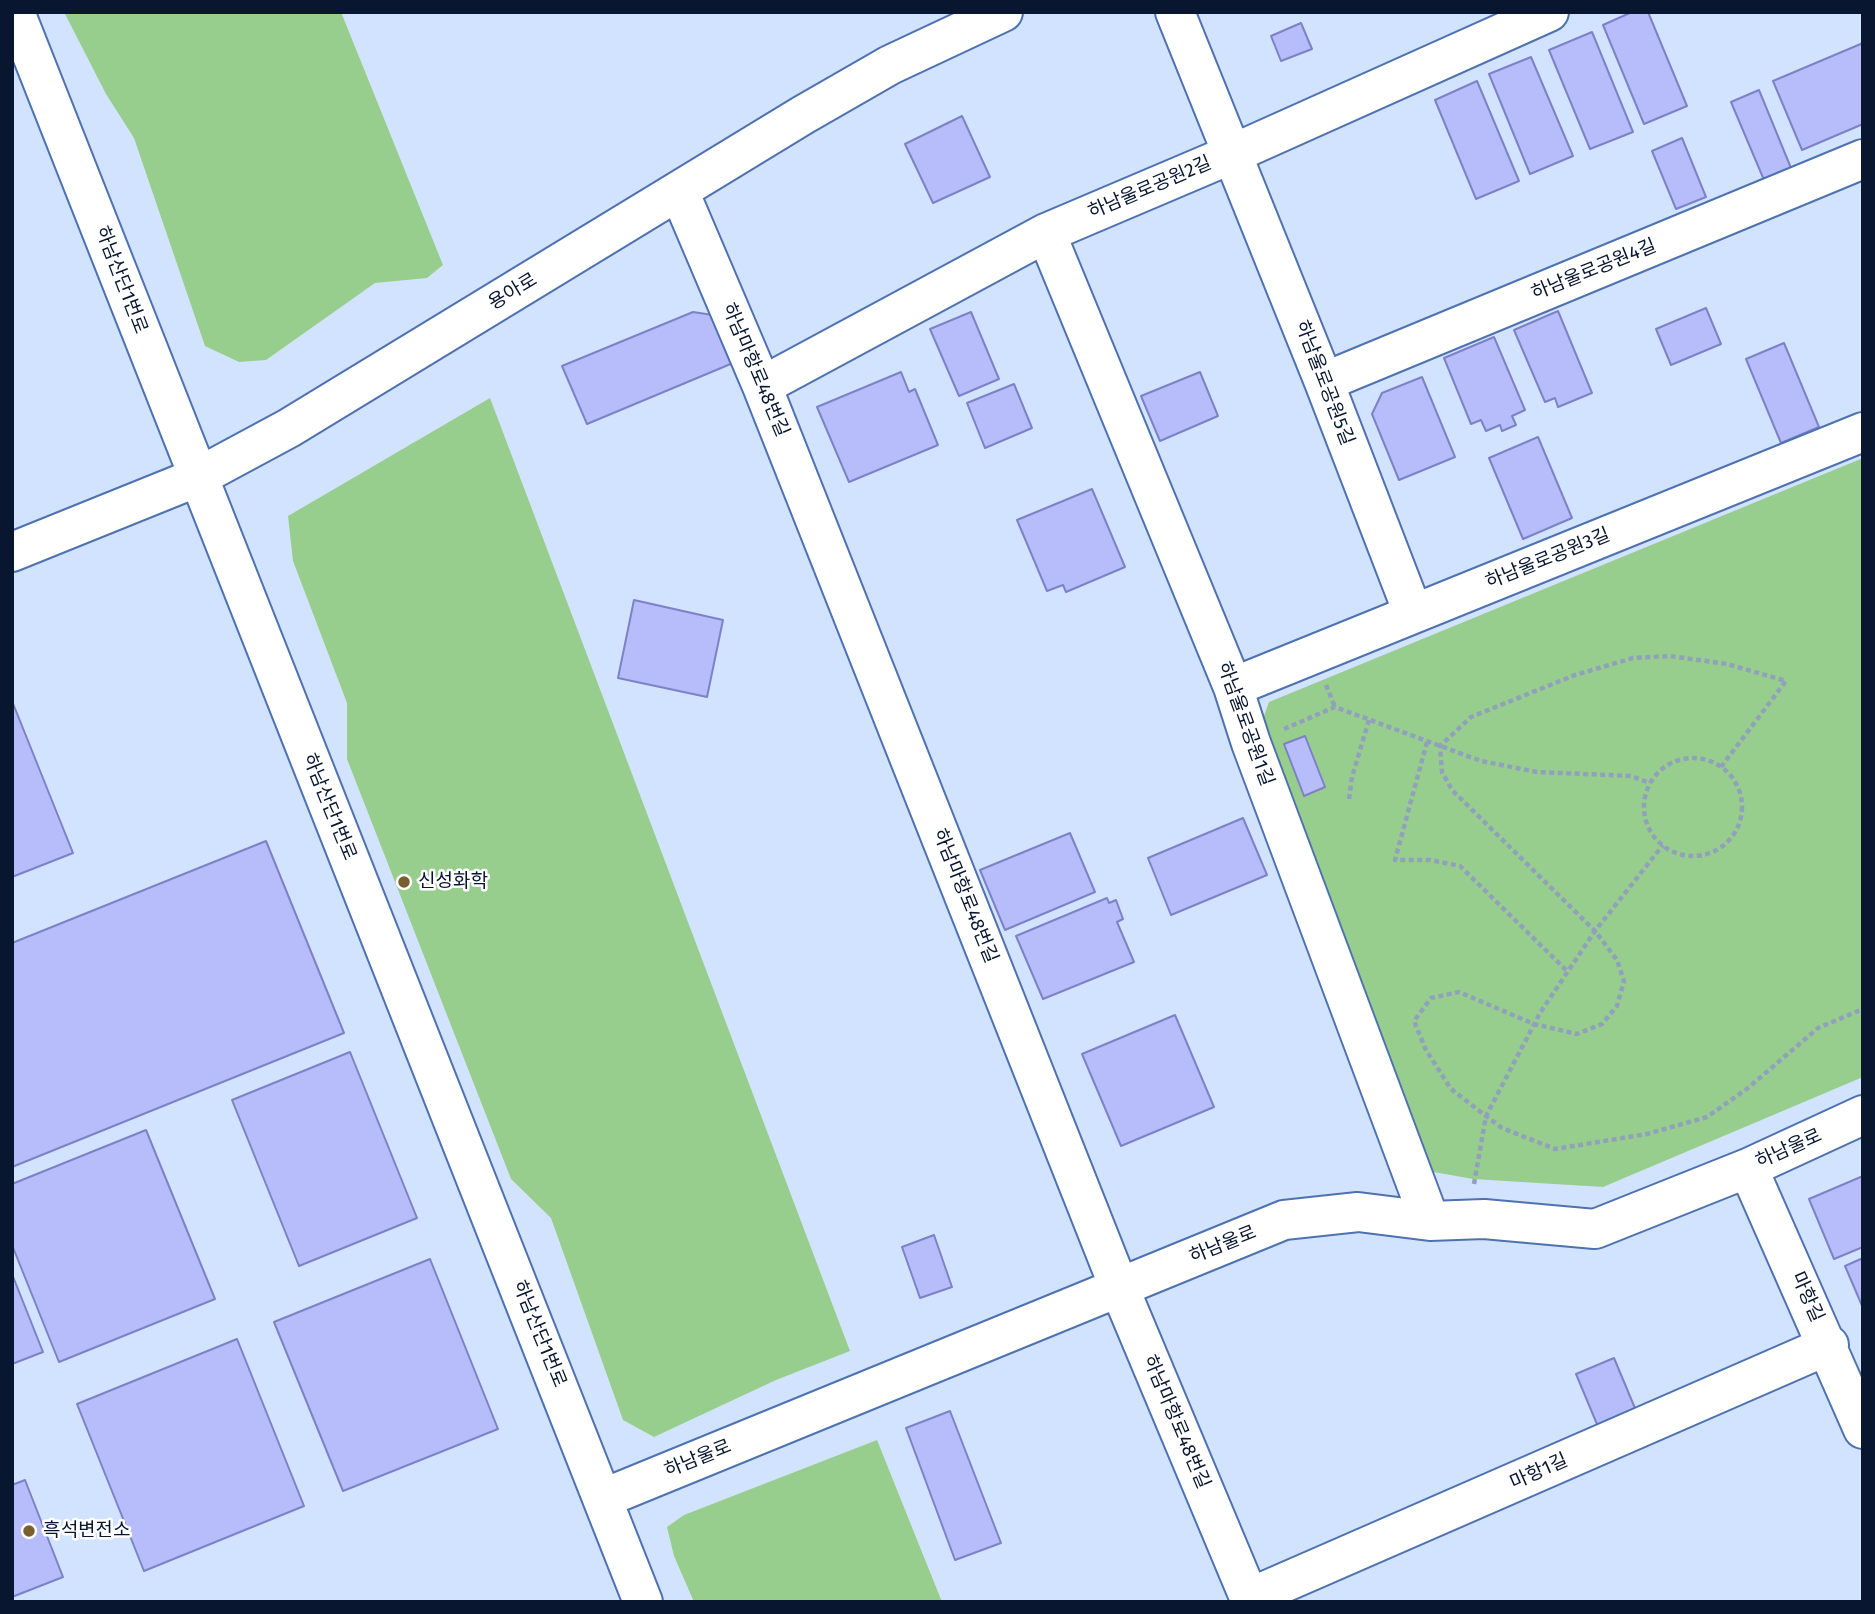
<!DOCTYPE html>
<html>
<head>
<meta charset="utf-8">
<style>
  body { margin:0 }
  #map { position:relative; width:1875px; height:1614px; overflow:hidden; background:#d2e3ff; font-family:"Fira Sans",sans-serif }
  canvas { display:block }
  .frame { position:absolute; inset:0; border:14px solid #08162f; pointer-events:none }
</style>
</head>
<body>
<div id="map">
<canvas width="1875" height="1614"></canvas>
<div class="frame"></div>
</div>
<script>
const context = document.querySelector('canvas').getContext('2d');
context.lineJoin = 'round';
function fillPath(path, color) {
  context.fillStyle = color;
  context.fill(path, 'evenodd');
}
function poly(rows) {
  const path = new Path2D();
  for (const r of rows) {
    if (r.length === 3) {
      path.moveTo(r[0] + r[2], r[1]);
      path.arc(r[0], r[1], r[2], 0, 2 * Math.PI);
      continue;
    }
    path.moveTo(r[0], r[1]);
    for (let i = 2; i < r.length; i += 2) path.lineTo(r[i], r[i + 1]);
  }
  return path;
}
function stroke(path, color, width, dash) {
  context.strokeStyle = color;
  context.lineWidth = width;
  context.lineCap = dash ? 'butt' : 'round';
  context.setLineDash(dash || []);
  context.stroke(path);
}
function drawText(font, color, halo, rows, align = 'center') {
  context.font = font + ' "Fira Sans","Noto Sans KR",sans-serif';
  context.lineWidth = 5;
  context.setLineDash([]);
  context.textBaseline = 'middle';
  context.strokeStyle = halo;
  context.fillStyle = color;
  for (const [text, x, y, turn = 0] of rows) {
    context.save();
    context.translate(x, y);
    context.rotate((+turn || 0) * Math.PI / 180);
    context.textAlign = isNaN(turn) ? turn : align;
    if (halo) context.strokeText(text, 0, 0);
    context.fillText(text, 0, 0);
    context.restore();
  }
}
fillPath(poly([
  [64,12,341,12,443,265,427,278,375,283,266,360,239,362,205,346,134,138,106,94],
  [490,398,850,1351,776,1380,654,1437,623,1420,551,1218,511,1179,347,759,347,703,293,561,288,516],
  [1863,458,1863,1077,1603,1187,1473,1179,1428,1171,1259,730,1269,702],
  [877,1440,942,1602,694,1602,674,1556,667,1527,684,1515]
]), '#98ce8d');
const building = poly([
  [1632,12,1648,12,1687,106,1644,124,1603,25,1632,12],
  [1301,23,1312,49,1281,61,1271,36,1301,23],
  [1592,32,1633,132,1590,149,1549,50,1592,32],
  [1863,43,1863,124,1802,150,1773,81,1863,43],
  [1531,57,1573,156,1530,174,1489,74,1531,57],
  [1477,81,1519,181,1476,199,1435,100,1477,81],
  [1759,90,1791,168,1764,180,1731,102,1759,90],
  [962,116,990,177,933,203,905,144,962,116],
  [1682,138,1706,197,1676,209,1652,151,1682,138],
  [1706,308,1721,344,1671,365,1656,329,1706,308],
  [1558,311,1592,393,1558,407,1555,398,1545,402,1514,330,1558,311],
  [693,312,713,315,733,363,587,424,562,366,693,312],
  [971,312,999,379,959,396,930,329,971,312],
  [1494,337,1525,410,1512,416,1516,425,1502,431,1500,425,1486,431,1481,420,1471,424,1444,358,1494,337],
  [1784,343,1819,427,1781,443,1746,359,1784,343],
  [901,372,909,392,915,389,938,445,849,482,817,407,901,372],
  [1200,372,1218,416,1160,441,1141,396,1200,372],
  [1422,377,1455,457,1399,480,1372,414,1382,393,1422,377],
  [1014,384,1032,428,985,448,967,403,1014,384],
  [1538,437,1572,518,1523,539,1489,458,1538,437],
  [1092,489,1125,567,1066,592,1063,585,1047,591,1017,520,1092,489],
  [634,600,723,620,707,697,618,678,634,600],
  [12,701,73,853,12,877,12,701],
  [1305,736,1325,787,1304,796,1284,744,1305,736],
  [1243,818,1267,875,1171,915,1148,858,1243,818],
  [1070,833,1095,892,1005,930,980,870,1070,833],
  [266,841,344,1033,12,1167,12,943,266,841],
  [1107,898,1109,903,1116,900,1123,919,1117,922,1134,962,1043,999,1016,936,1107,898],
  [1175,1015,1214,1107,1121,1146,1082,1054,1175,1015],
  [350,1052,417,1218,299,1266,232,1100,350,1052],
  [146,1130,215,1299,59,1362,12,1245,12,1184,146,1130],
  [1863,1176,1863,1247,1834,1259,1809,1199,1863,1176],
  [934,1235,952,1287,920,1298,902,1247,934,1235],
  [1863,1258,1863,1308,1845,1266,1863,1258],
  [430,1259,498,1429,343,1491,274,1322,430,1259],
  [12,1274,43,1352,12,1364,12,1274],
  [237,1339,304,1506,144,1571,77,1404,237,1339],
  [1614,1358,1637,1413,1599,1429,1576,1374,1614,1358],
  [950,1411,1001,1543,955,1560,906,1428,950,1411],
  [25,1480,63,1577,12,1597,12,1485,25,1480]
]);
fillPath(building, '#b7bdfa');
stroke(building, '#7d81c7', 2);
const street = poly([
  [1175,12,1324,382,1413,613],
  [679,191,762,386,1119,1287,1251,1602],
  [1046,233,1233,687,1251,743,1430,1221],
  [1324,382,1863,159],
  [762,386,1046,233,1232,154,1549,12],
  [1233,687,1863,432],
  [1748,1168,1863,1429],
  [604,1498,1284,1220,1358,1212,1430,1221,1484,1219,1595,1229,1748,1168,1863,1115],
  [1249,1598,1829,1345]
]);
const secondary = poly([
  [15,12,643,1602],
  [12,552,198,477,289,428,803,115,890,65,1003,12]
]);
stroke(street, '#4e72b0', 42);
stroke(secondary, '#4e72b0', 42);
stroke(poly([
  [1326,685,1335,707],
  [1284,729,1335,707,1481,761,1537,772,1631,776,1650,783],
  [1427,742,1395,860,1430,860,1460,866,1567,971],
  [1693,807,49],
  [1721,767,1786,681,1727,664,1670,656,1633,658,1575,675,1471,717,1440,746,1442,772,1452,790,1595,931,1617,960,1624,981,1617,1006,1602,1024,1577,1034,1534,1024,1459,992,1431,998,1414,1021,1426,1050,1451,1089,1486,1116,1502,1128,1555,1149,1647,1134,1707,1117,1748,1088,1818,1028,1863,1009],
  [1349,799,1352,777,1369,720],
  [1474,1184,1486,1116,1540,1013,1595,931,1663,845]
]), '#91a1bc', 4.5, [5, 3.5]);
stroke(street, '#fff', 38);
stroke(secondary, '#fff', 38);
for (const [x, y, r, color] of [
  [404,882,7,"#795f30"],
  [29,1531,7,"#795f30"]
]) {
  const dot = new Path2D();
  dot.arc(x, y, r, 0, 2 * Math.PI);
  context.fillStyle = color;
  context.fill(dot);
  stroke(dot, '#fff', 2.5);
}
drawText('19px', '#08162f', '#fff', [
  ["하남울로공원2길",1150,188,-23],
  ["하남울로공원4길",1594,270,-22],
  ["하남산단1번로",121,280,69],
  ["용아로",513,292,-31],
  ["하남마항로48번길",755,370,67],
  ["하남울로공원5길",1324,383,69],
  ["하남울로공원3길",1548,559,-22],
  ["하남울로공원1길",1245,724,70],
  ["하남산단1번로",329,807,68],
  ["하남마항로48번길",965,896,68],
  ["하남울로",1789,1149,-24],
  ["하남울로",1223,1245,-22],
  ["마항길",1807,1297,66],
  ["하남산단1번로",539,1334,68],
  ["하남마항로48번길",1176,1422,67],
  ["하남울로",698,1459,-22],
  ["마항1길",1539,1472,-24]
]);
drawText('19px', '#08162f', '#fff', [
  ["신성화학",418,882],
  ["흑석변전소",43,1531]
], 'left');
</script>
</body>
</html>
